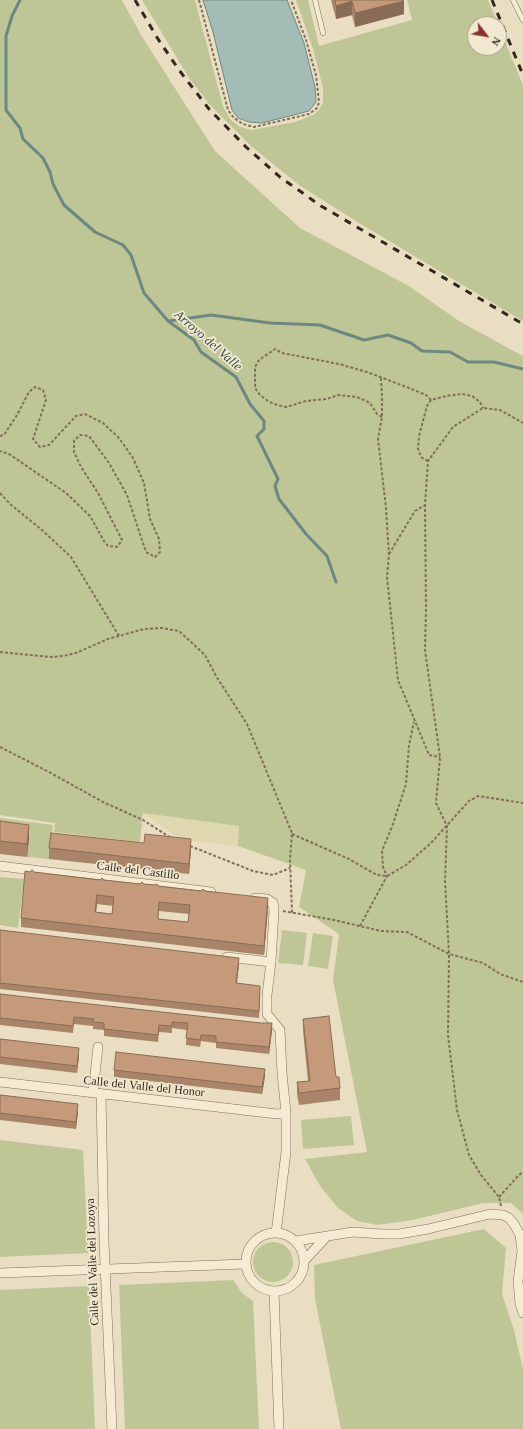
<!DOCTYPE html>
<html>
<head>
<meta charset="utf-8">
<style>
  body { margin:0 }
  #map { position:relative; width:523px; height:1429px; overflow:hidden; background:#e9dec1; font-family:Georgia,serif }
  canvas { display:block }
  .north { position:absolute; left:467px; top:16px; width:40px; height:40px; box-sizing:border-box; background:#f1e8d0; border:1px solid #a59b88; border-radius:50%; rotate:121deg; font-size:11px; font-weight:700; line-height:16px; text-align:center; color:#32271d }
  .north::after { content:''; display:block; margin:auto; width:14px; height:18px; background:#8a3130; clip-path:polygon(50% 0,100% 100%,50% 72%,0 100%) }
</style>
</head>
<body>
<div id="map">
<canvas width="523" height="1429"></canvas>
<div class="north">N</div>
</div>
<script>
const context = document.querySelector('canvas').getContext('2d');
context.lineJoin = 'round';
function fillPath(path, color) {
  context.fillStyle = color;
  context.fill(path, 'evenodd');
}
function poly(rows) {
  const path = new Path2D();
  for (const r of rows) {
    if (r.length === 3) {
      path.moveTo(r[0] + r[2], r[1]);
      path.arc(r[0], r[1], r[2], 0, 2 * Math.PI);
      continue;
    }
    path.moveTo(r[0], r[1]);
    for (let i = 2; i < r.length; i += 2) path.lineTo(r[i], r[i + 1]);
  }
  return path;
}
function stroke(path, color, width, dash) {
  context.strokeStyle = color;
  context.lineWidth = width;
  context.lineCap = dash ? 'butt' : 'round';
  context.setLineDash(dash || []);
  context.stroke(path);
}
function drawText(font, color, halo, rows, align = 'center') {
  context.font = font + ' Georgia,serif';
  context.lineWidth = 3.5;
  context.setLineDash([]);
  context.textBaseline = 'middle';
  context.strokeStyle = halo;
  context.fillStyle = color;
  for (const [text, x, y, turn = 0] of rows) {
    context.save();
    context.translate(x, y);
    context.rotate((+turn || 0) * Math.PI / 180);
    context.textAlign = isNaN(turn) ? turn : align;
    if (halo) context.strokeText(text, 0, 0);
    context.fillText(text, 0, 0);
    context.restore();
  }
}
fillPath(poly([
  [143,813,240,826,238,846,192,841,176,836]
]), '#ded7af');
fillPath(poly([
  [0,0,122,0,141,35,215,151,300,228,409,286,459,321,523,356,523,1214,511,1203,483,1203,413,1220,377,1225,357,1221,338,1208,320,1186,305,1159,367,1152,333,980,339,934,299,907,306,870,238,846,239,826,143,813,140,842,54,832,55,823,0,815],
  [142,0,195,0,223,106,230,119,240,127,252,130,295,122,313,115,319,110,323,102,323,88,313,49,296,0,308,0,319,46,412,20,407,0,488,0,498,24,475,24,475,48,499,48,499,27,523,85,523,321,359,223,299,185,251,146,209,104,189,78],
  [0,818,53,825,49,859,27,857,29,839,0,835],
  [0,877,24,879,18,928,0,925],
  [282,930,307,933,303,965,278,963],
  [313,933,333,936,328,969,308,966],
  [351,1116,354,1145,303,1149,301,1120],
  [0,1140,83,1150,88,1253,0,1257],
  [484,1229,506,1248,502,1294,514,1330,523,1369,523,1429,341,1429,315,1299,314,1265],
  [273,1262,20],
  [233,1280,242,1293,253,1301,259,1429,125,1429,119,1285],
  [89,1286,95,1429,0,1429,0,1290]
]), '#bfc696');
const water = poly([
  [203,0,287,0,304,43,315,87,316,102,309,111,262,123,249,122,238,118,232,110,213,32,203,0]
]);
fillPath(water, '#a3bcb5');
stroke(water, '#6c8882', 1);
stroke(poly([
  [20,0,12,16,6,36,6,110,20,128,23,139,43,158,50,172,53,184,64,205,95,232,123,245,131,255,144,293,168,321,194,340,201,352,236,377,250,404,264,421,264,429,257,436,278,479,275,486,279,499,306,534,327,556,336,582],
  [169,321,211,315,270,323,320,325,364,340,388,335,411,343,422,351,450,352,468,362,494,362,523,369]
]), '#6c8882', 3);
const lane = poly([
  [315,0,323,33],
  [513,0,523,20]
]);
const street = poly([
  [0,866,211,892],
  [255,898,267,899,273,903,274,910,271,962,267,995,267,1014,280,1030,282,1073,286,1113,286,1152,276,1233],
  [227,957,271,962],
  [0,1082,277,1114,286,1113],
  [93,1093,98,1047],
  [101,1094,104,1241,112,1429],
  [275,1262,29],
  [296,1241,353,1232,382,1234,399,1234,428,1229,490,1214,503,1215,509,1218,514,1224,520,1235,522,1251,518,1281,520,1304,523,1313],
  [304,1261,327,1236],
  [0,1273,245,1264],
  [274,1292,279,1429]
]);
stroke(lane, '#816f5a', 5.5);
stroke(street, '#816f5a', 10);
stroke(poly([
  [199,0,228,110,234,118,243,124,254,127,309,114,317,108,319,102,316,75,306,40,291,0],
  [381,378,382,397,382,417,378,439,386,508,389,555,387,577,398,680,429,755,440,757],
  [382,417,377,414,370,403,357,397,338,395,327,399,306,401,286,407,277,405,268,401,260,395,255,388,255,367,259,360,275,349,282,353,339,364,367,372,409,388,426,395,431,400],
  [0,436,4,435,17,415,29,392,35,387,43,390,46,400,33,439,40,447,49,445,76,416,85,414,103,423,119,438,133,458,144,483,150,519,159,539,160,552,155,557,146,552,127,495,109,463,89,436,80,435,74,441,74,452,81,467,98,493,122,540,117,547,108,546,104,541,90,516,66,493,9,454,0,451],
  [428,461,421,457,418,449,419,436,427,406,431,400,446,396,462,394,472,396,480,402,483,408],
  [0,493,10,504,42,530,71,557,119,636],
  [389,554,415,511,425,505],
  [0,652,51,657,63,656,76,653,108,639,144,629,162,628,179,631,191,642,205,655,216,676,247,724,292,833,290,860,292,913],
  [0,747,49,772,103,802,143,820,171,838],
  [292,834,349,859,377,875,387,876,406,865,431,843,469,801,478,796,523,803],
  [190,846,253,871,273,875,290,868],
  [283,911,334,920,381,931,407,932,449,954,483,963,500,974,523,982],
  [360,926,387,876,383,867,382,851,393,824,406,784,409,745,414,722],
  [499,1197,519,1175,523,1172],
  [501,1206,499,1197,481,1175,469,1155,457,1110,448,1035,449,954,445,881,447,826,436,803,440,757,425,650,426,609,425,505,428,461,453,427,483,408,500,410,523,423]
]), '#816f5a', 2, [3, 2]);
stroke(lane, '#f5ebd3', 4.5);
stroke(street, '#f5ebd3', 9);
stroke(poly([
  [135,0,158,39,179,70,209,109,246,147,280,177,321,206,523,324],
  [492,0,523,75]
]), '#32271d', 3, [7, 7]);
fillPath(poly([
  [331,0,403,0,404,14,355,27,352,15,336,19],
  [0,821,29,838,27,857,0,854],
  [49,848,191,849,189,874,49,859],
  [34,872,205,891,268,907,264,955,21,927,21,918],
  [97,904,113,906,112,914,96,912],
  [159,911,189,914,188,922,158,919],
  [0,930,239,964,237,983,260,993,259,1018,0,989],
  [0,994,272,1030,269,1054,216,1048,216,1043,201,1041,200,1047,186,1045,187,1030,172,1028,172,1033,159,1032,158,1042,104,1036,104,1030,93,1029,93,1026,74,1024,73,1033,0,1025],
  [303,1019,336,1077,340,1088,340,1100,299,1105,297,1094,297,1082,308,1081,303,1031],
  [0,1039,79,1055,77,1073,0,1064],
  [114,1070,265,1076,262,1094,114,1077],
  [0,1095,78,1111,76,1129,0,1120]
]), '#a98469');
fillPath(poly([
  [352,1,352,15,336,19,336,6],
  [404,1,404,14,355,27,355,13],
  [29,825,29,838,27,857,27,844],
  [191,839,191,849,189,874,189,864],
  [97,895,97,904,95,921,95,912],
  [268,898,268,907,264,955,264,946],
  [239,958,239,964,236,990,236,983],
  [272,1023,272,1030,269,1054,269,1047],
  [79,1048,79,1055,77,1073,77,1066],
  [265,1069,265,1076,262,1094,262,1087],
  [78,1104,78,1111,76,1129,76,1122]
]), '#896c55');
const building = poly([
  [335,0,403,0,404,1,355,13,352,1,336,6,335,0],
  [0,821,29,825,27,844,0,841,0,821],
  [51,833,144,843,145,834,191,839,189,864,49,848,51,833],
  [32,870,34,872,100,880,102,878,104,880,140,884,142,882,144,884,155,885,157,884,158,886,201,891,203,889,205,891,268,898,264,946,21,918,25,871,30,872,32,870],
  [97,895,114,897,112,914,95,912,97,895],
  [159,902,190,905,188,922,158,919,159,902],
  [0,930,239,958,236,983,260,986,259,1011,0,983,0,930],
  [0,994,261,1023,272,1023,269,1047,216,1042,216,1036,201,1035,200,1040,186,1038,188,1023,172,1022,172,1026,159,1025,158,1035,104,1029,104,1023,93,1022,94,1019,74,1017,73,1026,0,1018,0,994],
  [329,1016,336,1077,339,1077,340,1088,299,1093,297,1082,310,1081,303,1019,329,1016],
  [0,1039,79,1048,77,1066,0,1057,0,1039],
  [116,1052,265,1069,262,1087,114,1070,116,1052],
  [0,1095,78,1104,76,1122,0,1113,0,1095]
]);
fillPath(building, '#c49a7a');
stroke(building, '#896c55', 1);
drawText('12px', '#32271d', '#f1e8d0', [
  ["Calle del Castillo",138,871,7],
  ["Calle del Valle del Honor",144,1087,6],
  ["Calle del Valle del Lozoya",93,1262,-92]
]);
drawText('italic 13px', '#2e504e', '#f1e8d0', [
  ["Arroyo del Valle",208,341,41]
]);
</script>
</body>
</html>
